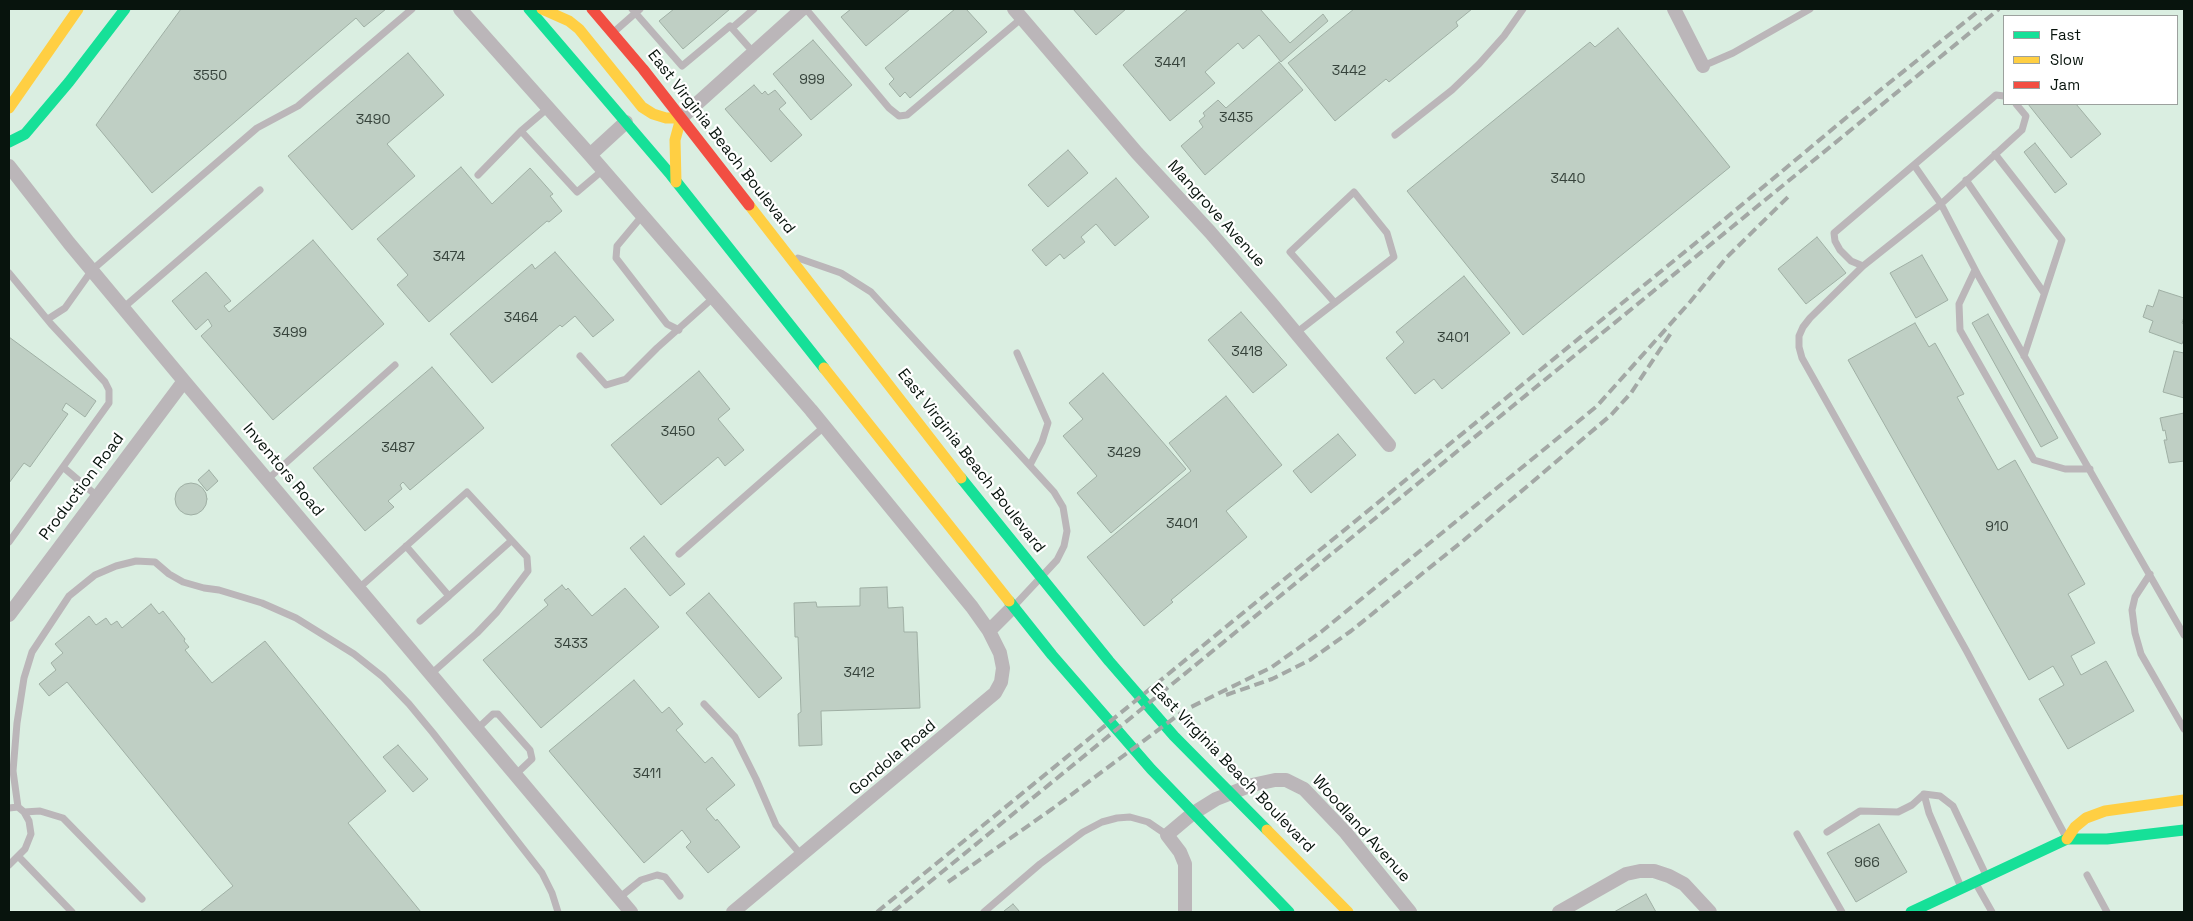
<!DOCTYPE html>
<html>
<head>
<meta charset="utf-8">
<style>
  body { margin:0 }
  #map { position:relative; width:2193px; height:921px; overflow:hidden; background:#daeee1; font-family:"Space Grotesk",sans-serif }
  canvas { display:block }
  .frame { position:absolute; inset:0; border:10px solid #08140d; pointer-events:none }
  .legend { position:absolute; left:2003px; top:15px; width:175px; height:90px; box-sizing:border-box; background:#fff; border:1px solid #9ca19e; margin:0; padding:6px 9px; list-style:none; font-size:15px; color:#08140d }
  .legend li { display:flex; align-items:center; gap:10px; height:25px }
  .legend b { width:25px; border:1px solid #9ca19e }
</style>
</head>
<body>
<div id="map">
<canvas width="2193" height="921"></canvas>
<div class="frame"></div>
<ul class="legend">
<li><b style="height:6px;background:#16e098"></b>Fast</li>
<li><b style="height:6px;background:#ffcf43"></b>Slow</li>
<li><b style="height:6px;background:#f24e42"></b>Jam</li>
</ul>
</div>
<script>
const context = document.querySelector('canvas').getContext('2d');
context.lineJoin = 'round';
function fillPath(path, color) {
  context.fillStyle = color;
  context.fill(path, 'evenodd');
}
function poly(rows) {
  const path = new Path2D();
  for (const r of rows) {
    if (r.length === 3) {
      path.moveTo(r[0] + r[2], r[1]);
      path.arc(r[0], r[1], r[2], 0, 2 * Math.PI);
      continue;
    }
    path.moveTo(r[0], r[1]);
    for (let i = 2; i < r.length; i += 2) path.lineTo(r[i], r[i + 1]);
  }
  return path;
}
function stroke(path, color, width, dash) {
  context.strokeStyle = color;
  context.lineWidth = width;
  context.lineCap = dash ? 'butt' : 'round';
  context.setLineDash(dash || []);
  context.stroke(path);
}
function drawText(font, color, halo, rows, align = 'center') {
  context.font = font + ' "Space Grotesk",sans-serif';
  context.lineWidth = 4.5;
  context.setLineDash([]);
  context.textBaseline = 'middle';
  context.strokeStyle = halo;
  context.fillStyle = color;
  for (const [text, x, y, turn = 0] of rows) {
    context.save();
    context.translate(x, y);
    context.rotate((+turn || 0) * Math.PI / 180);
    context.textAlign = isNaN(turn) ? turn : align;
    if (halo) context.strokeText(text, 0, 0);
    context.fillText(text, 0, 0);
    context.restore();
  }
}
const building = poly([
  [181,9,386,9,364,27,356,18,152,193,96,125,181,9],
  [674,9,730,9,683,49,659,21,674,9],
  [851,9,910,9,866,46,841,17,851,9],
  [955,9,966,9,987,32,910,98,905,92,900,97,889,84,894,79,885,68,955,9],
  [1073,9,1126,9,1096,35,1073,9],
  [1188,9,1260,9,1290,43,1323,14,1328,21,1281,62,1259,35,1243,49,1238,43,1205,72,1215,83,1170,121,1123,65,1188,9],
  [1354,9,1472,9,1456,22,1458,26,1389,82,1386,79,1335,121,1288,63,1354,9],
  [1618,28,1730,167,1523,335,1407,191,1590,42,1595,47,1618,28],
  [813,40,852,85,811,120,773,74,813,40],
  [408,53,444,95,387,144,415,176,352,230,288,156,408,53],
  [1279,62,1303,90,1205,175,1181,146,1203,127,1199,121,1205,116,1203,113,1218,100,1226,108,1279,62],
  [754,85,762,94,765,91,768,95,775,90,786,103,779,109,802,135,771,162,725,109,754,85],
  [2028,104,2076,104,2101,134,2071,158,2028,104],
  [2035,143,2067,184,2055,193,2024,152,2035,143],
  [1068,150,1088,173,1048,207,1028,185,1068,150],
  [461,167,492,204,530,168,553,194,550,196,562,211,549,222,547,221,429,322,397,285,408,275,377,239,461,167],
  [1116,178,1149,217,1115,246,1096,224,1081,237,1085,242,1064,259,1060,254,1046,266,1032,250,1116,178],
  [1817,237,1846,273,1806,304,1778,269,1817,237],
  [313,240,384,324,273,420,201,336,212,326,208,319,196,330,172,301,206,272,231,301,224,306,229,312,313,240],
  [555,252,614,320,593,337,575,316,562,327,560,325,492,383,450,334,532,264,535,269,555,252],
  [1922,255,1948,300,1916,318,1890,273,1922,255],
  [1464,276,1510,333,1442,389,1434,379,1415,394,1386,358,1404,342,1396,332,1464,276],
  [2159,290,2184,298,2184,317,2182,323,2184,324,2184,338,2182,344,2149,332,2153,321,2143,317,2147,305,2153,307,2159,290],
  [1241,312,1287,365,1253,393,1208,340,1241,312],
  [1988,314,2058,438,2041,447,1972,323,1988,314],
  [1915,323,1929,347,1935,343,1964,394,1957,397,1998,470,2015,460,2085,584,2068,594,2095,643,2071,656,2081,675,2106,661,2134,711,2068,749,2039,699,2064,685,2053,666,2029,680,1848,360,1915,323],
  [9,337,96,401,85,417,66,403,62,410,68,414,30,467,24,463,9,483,9,337],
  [2174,351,2184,353,2184,398,2163,392,2174,351],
  [432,367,484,428,410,490,403,482,400,485,402,489,388,501,394,507,365,531,313,468,432,367],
  [699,371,730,409,718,419,744,450,725,466,718,457,661,505,611,445,699,371],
  [1103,373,1186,469,1111,533,1077,493,1097,476,1063,436,1083,419,1069,403,1103,373],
  [1226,396,1282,465,1226,511,1247,537,1171,600,1173,602,1144,626,1087,557,1191,471,1169,443,1226,396],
  [2184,413,2184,461,2169,463,2164,440,2167,440,2165,430,2163,431,2160,418,2184,413],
  [1338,434,1356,455,1311,493,1293,471,1338,434],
  [209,470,218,481,207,491,198,480,209,470],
  [191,499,16],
  [644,536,685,584,670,596,630,548,644,536],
  [562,585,566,590,568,588,592,616,625,588,659,627,541,728,483,660,548,605,544,600,562,585],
  [887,587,888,608,903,607,904,632,917,632,920,708,821,711,822,745,799,746,798,714,801,712,798,637,795,637,794,603,816,602,817,607,860,606,860,588,887,587],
  [709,593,782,678,759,698,686,613,709,593],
  [151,604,159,614,163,611,185,639,184,641,189,647,185,650,212,683,265,641,386,791,348,823,421,912,200,912,233,886,67,682,49,696,39,684,56,670,51,663,63,653,55,644,89,616,96,625,106,618,111,625,117,621,122,628,151,604],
  [634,680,662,713,669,707,683,724,676,730,705,763,712,757,735,785,706,809,716,821,717,819,740,847,708,873,686,847,691,842,682,830,644,863,549,751,634,680],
  [398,745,428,779,413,792,383,757,398,745],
  [1879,824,1907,872,1856,902,1827,853,1879,824],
  [1646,894,1656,912,1614,912,1646,894],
  [1013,904,1020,912,1005,912,1004,911,1013,904]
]);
fillPath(building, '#bfcfc4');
stroke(building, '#9fafa4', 1);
stroke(poly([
  [632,9,682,66,730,26,754,53],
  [806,9,889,108,899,116,907,115,1022,18],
  [732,28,754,9],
  [615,31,640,9],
  [1703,66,1733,53,1810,9],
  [2016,104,2026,116,2022,130,1941,204,1863,266,1810,318,1803,327,1799,336,1799,347,1802,358,1966,650,2066,837],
  [521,131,577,192,603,170],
  [1395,135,1452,90,1479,64,1504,36,1523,9],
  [1995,154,2062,240,2024,356],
  [1914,165,1941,204,1979,277,2184,635],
  [478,175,521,131,548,108],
  [1966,180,2044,293],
  [642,216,617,246,616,258,667,324,679,330],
  [798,258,841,273,871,292,1054,492,1063,507,1067,531,1064,546,1057,560,1015,605],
  [1863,266,1851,261,1840,250,1835,241,1834,233,1996,95,2004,96],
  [1975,270,1959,304,1960,330,2034,460,2065,469,2090,469],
  [9,273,51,324,105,382,109,390,109,403,9,542],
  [123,308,260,190],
  [48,319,65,308,92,270,257,128,298,106,412,9],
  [1296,333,1394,257,1387,233,1354,192,1290,252,1335,303],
  [1017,353,1048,423,1042,442,1030,465],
  [580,356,606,385,626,379,657,348,713,298],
  [63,467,97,496],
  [268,479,395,365],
  [406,546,449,596,420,621],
  [679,554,825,426],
  [2150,574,2135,597,2132,610,2135,633,2141,654,2184,729],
  [359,588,467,492,527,557,528,571,497,612,477,633,431,674],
  [449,596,511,541],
  [704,704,735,737,756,779,776,825,802,856],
  [477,729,493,714,498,714,530,750,532,759,515,775],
  [1924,794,1929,813,1961,887],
  [18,807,13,771,17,723,24,678,32,652,69,596,95,575,116,566,136,561,155,562,169,574,183,582,204,588,219,590,262,603,296,618,354,654,383,677,409,704,433,733,542,873,552,893,558,912],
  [9,808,18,807,24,812,29,821,31,834,25,849,9,865],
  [24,812,40,811,63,818,142,899],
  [1827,832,1860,811,1898,812,1912,805,1924,794,1940,796,1953,806,1986,875],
  [1797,834,1842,912],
  [19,857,72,912],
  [2087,875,2107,912],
  [1975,882,1992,912],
  [619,898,641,880,657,875,665,877,680,896],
  [984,912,1040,864,1083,832,1102,822,1117,818,1130,817,1148,822,1167,835]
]), '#bbb6b9', 7);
stroke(poly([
  [460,9,590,155,811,410,972,607,989,631,1000,653,1003,668,1001,682,995,693,733,912],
  [1014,9,1137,153,1210,232,1272,304,1389,445],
  [1674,9,1703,66],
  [681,118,802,9],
  [590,155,626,122],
  [9,166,69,243,184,381,631,912],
  [9,615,184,381],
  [989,631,1013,607],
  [1185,912,1185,864,1180,852,1167,835,1192,814,1216,799,1252,785,1275,780,1286,780,1304,789,1346,833,1410,912],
  [1559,912,1626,874,1640,871,1654,871,1669,876,1684,884,1710,912]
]), '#bbb6b9', 14);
stroke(poly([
  [529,9,671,175,824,368],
  [9,142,25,134,69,82,125,9],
  [961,478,1109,661,1174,736,1267,830],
  [1009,601,1052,655,1151,769,1289,912],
  [1911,912,2067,839,2107,839,2184,830]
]), '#16e098', 11);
stroke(poly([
  [542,9,569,21,579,29,642,107,653,114,666,118,681,118],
  [9,108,78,9],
  [676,182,675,140,681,118],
  [749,205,961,478],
  [824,368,1009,601],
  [1267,830,1348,912],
  [2067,839,2075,827,2086,818,2105,811,2184,800]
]), '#ffcf43', 11);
stroke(poly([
  [592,9,643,69,749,205]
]), '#f24e42', 11);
stroke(poly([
  [1226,695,1272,679,1310,660,1351,631,1464,540,1611,415,1631,393,1673,330],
  [948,882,1052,809,1185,710,1272,667,1321,632,1597,406,1690,302,1727,257,1790,195],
  [877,912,1714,228,1853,112,1981,9],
  [893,912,1999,9]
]), '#a3a8a5', 4, [10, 5]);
drawText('14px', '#36433b', null, [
  ["3441",1170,63],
  ["3442",1349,71],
  ["3550",210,76],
  ["999",812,80],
  ["3435",1236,118],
  ["3490",373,120],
  ["3440",1568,179],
  ["3474",449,257],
  ["3464",521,318],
  ["3499",290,333],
  ["3401",1453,338],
  ["3418",1247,352],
  ["3450",678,432],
  ["3487",398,448],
  ["3429",1124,453],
  ["3401",1182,524],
  ["910",1997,527],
  ["3433",571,644],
  ["3412",859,673],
  ["3411",647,774],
  ["966",1867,863]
]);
drawText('16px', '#08140d', '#fff', [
  ["East Virginia Beach Boulevard",721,142,52],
  ["Mangrove Avenue",1216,214,48],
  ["East Virginia Beach Boulevard",971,461,52],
  ["Inventors Road",283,470,50],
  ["Production Road",82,487,-53],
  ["Gondola Road",893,758,-40],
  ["East Virginia Beach Boulevard",1232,768,46],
  ["Woodland Avenue",1361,829,48]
]);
</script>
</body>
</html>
